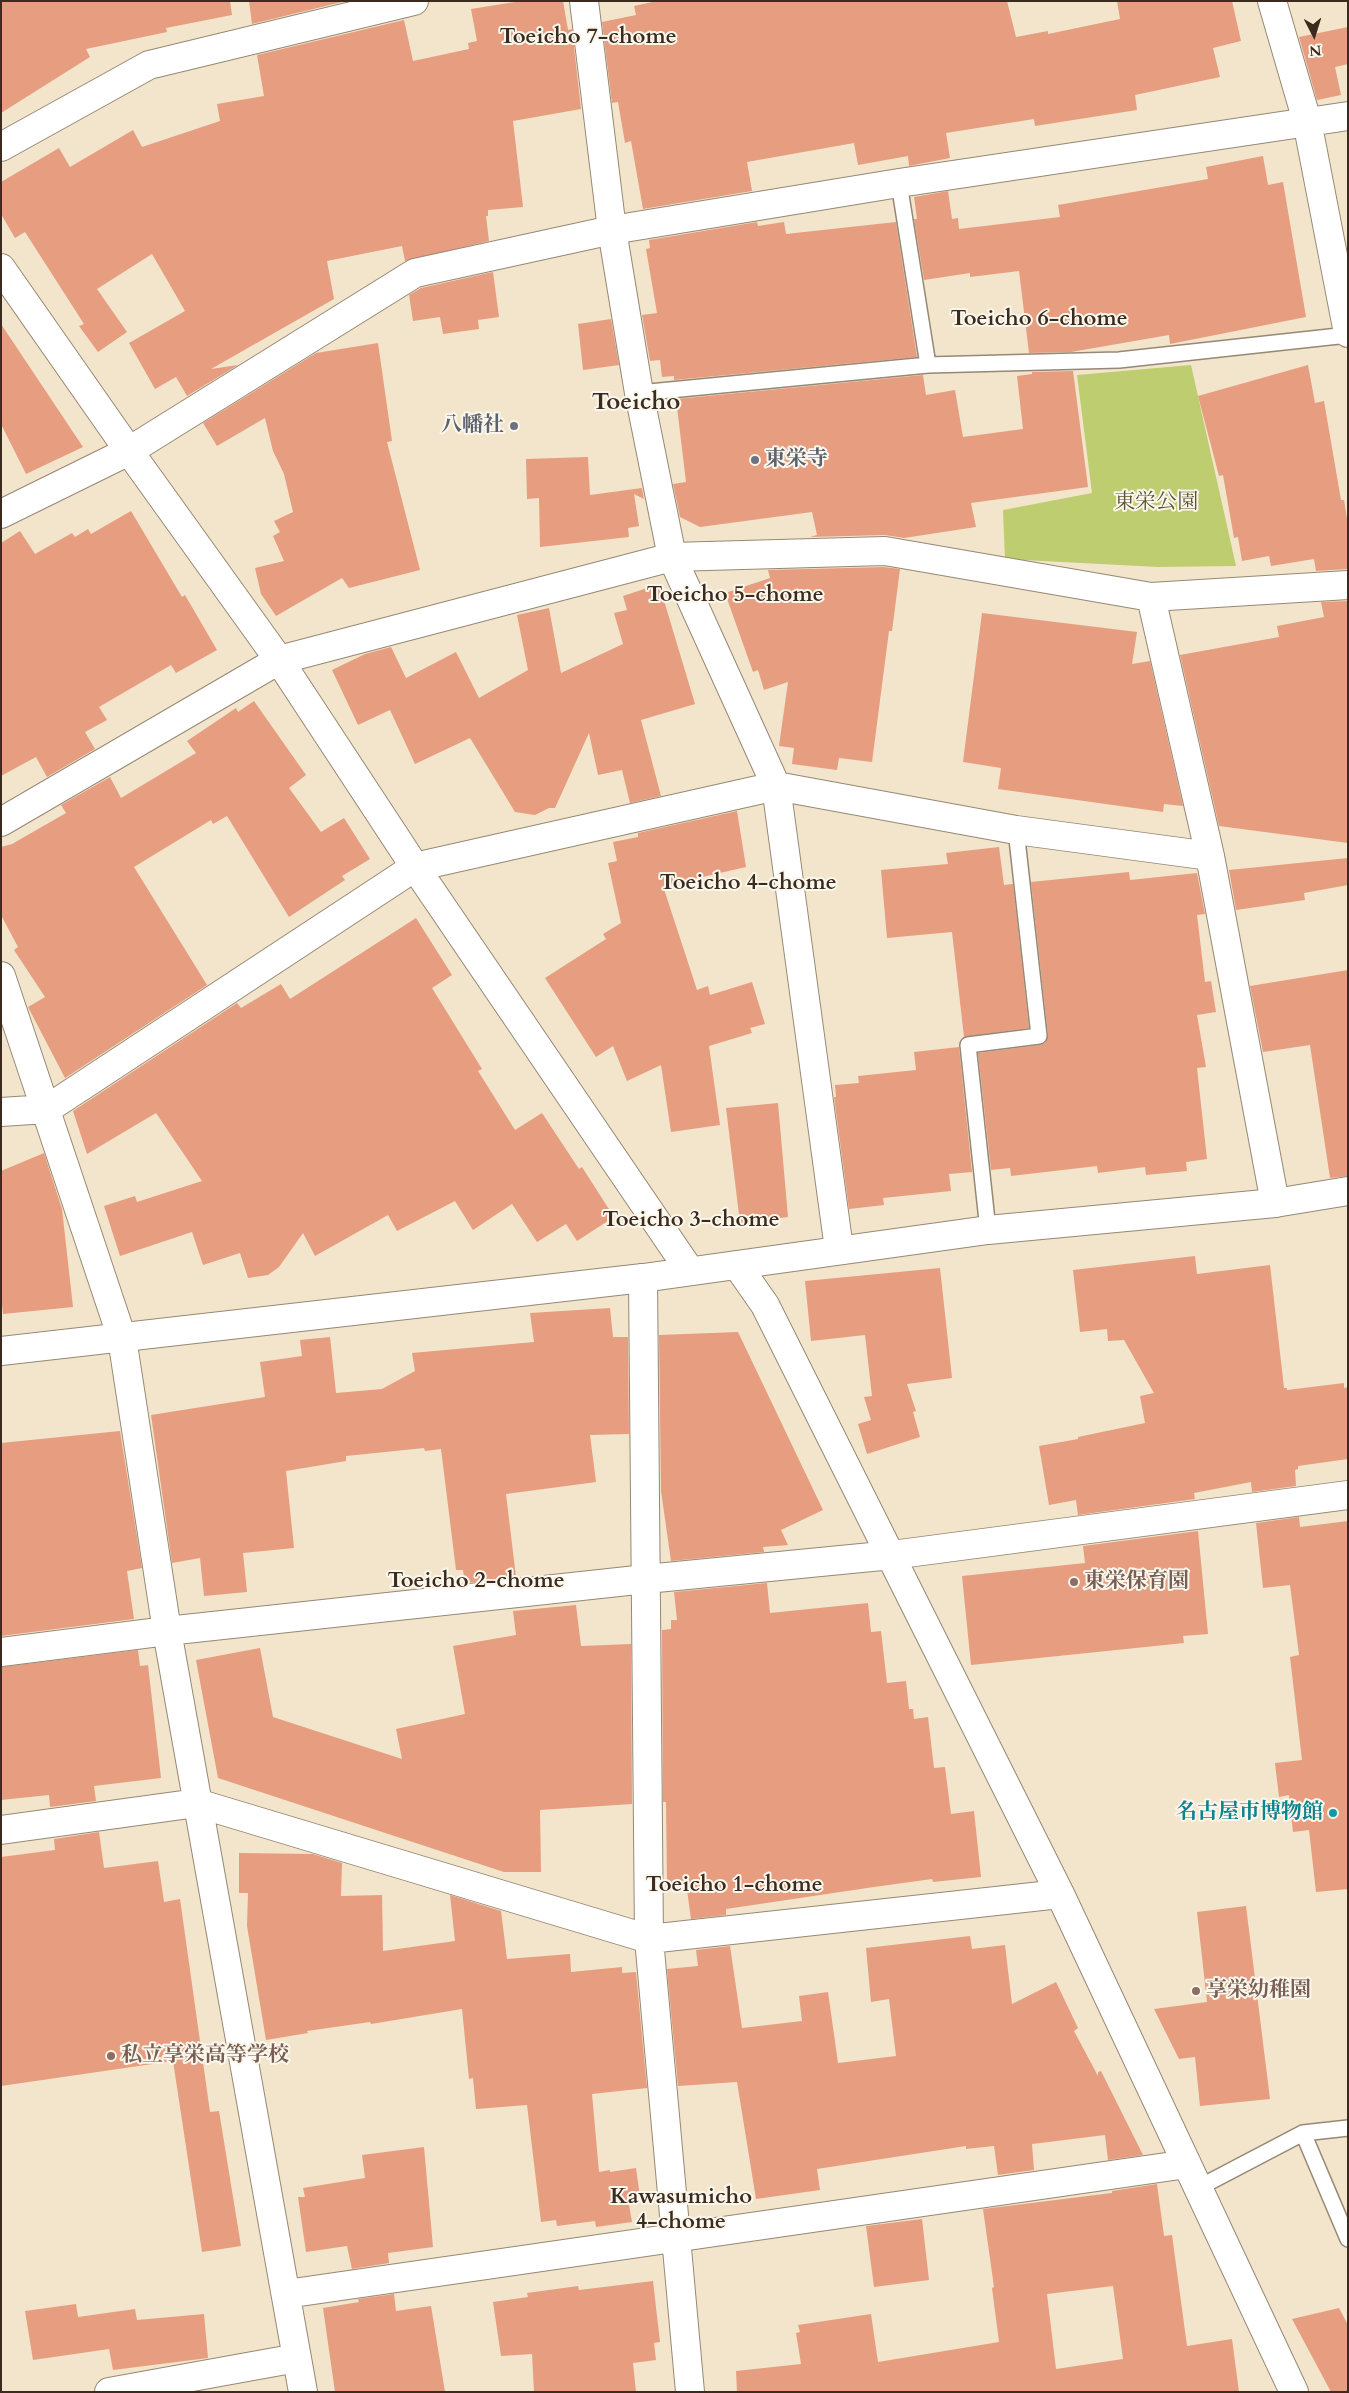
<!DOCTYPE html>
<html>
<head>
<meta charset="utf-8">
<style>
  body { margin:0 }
  #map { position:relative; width:1349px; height:2393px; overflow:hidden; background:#f2e5cb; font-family:Cardo,serif }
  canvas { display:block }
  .frame { position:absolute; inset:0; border:2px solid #3b2a1e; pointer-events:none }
  .north { position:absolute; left:1289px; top:10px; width:50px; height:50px; -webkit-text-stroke:4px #fbf7ec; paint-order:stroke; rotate:175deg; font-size:14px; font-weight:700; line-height:20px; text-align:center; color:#3b2a1e }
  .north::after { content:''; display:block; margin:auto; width:18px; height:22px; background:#3b2a1e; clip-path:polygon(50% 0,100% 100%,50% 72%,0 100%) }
</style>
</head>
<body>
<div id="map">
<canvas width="1349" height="2393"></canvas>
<div class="frame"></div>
<div class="north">N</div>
</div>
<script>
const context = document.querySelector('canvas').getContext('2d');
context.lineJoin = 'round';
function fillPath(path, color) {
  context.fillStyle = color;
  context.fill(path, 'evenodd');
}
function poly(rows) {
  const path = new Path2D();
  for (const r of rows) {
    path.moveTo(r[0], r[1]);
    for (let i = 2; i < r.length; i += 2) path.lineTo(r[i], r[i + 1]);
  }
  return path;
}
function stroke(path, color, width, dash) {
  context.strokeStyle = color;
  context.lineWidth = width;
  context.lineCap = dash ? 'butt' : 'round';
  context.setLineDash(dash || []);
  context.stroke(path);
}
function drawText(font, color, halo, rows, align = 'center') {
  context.font = font + ' Cardo,"Noto Serif JP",serif';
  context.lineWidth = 4;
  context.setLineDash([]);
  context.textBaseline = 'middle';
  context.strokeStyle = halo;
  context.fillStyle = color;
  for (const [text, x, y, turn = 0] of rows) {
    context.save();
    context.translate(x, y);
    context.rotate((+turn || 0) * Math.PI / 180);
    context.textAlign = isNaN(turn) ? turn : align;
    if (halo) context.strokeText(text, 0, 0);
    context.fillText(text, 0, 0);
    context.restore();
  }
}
fillPath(poly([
  [1191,365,1236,566,1158,567,1005,559,1003,510,1092,493,1077,375]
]), '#becd6f');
fillPath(poly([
  [1,1,230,1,232,15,166,28,167,32,86,49,90,57,1,113],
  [249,1,346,1,252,24],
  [521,1,563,1,568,30,572,29,581,109,513,121,523,207,488,210,488,216,486,216,489,241,405,261,402,246,327,261,334,299,211,369,238,365,187,396,176,377,155,389,129,343,185,311,152,254,97,289,127,332,98,352,79,326,84,324,25,232,15,238,1,214,1,182,59,148,70,167,133,130,142,147,220,121,217,104,264,96,257,55,404,20,413,61,469,49,468,43,477,41,471,9],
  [657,1,1007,1,1016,37,1048,31,1048,34,1120,19,1117,1,1232,1,1241,41,1213,48,1220,77,1135,95,1137,110,1035,126,1034,119,946,133,950,158,909,166,908,156,858,165,854,143,747,162,752,191,643,209,631,141,625,143,618,102,612,103,602,22,636,15,634,6],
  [1348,27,1348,64,1335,67,1341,95,1317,100,1299,37],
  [1263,156,1268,185,1283,182,1306,317,1170,344,1169,335,1071,352,1029,353,1019,271,970,277,970,273,924,280,914,219,917,219,914,197,948,191,952,219,958,218,959,229,1060,217,1058,205,1208,179,1206,167],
  [757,222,758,226,784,222,786,234,896,222,917,357,674,380,674,376,662,377,660,360,650,361,642,315,657,313,646,249,650,248,649,240],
  [493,272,499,317,478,320,479,329,443,334,440,317,413,321,409,295,421,288],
  [611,319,619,365,583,370,578,324],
  [1,324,83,447,26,474,1,424],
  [378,343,392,441,387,442,420,570,349,588,342,578,276,616,261,594,255,568,284,561,273,536,280,532,274,521,293,512,284,474,273,451,265,418,217,446,203,423,316,353],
  [1308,365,1315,403,1324,401,1341,500,1344,500,1348,525,1348,569,1316,571,1314,559,1271,566,1269,556,1242,561,1238,537,1234,538,1223,475,1219,476,1198,396],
  [1073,371,1088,487,971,503,976,527,904,538,885,535,810,537,817,535,812,512,700,527,680,517,673,484,686,482,676,399,923,375,926,395,955,390,963,437,1023,429,1017,376,1032,374,1032,372],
  [588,457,590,495,642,488,644,499,634,494,639,526,628,528,629,537,540,547,539,498,527,499,526,459],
  [131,511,182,597,185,595,217,650,176,673,171,665,99,707,107,720,85,732,95,749,47,777,36,757,1,776,1,543,20,531,35,554,72,533,75,537,88,529,91,534],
  [884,567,900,569,892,631,889,631,872,762,839,758,837,770,792,764,794,748,779,746,788,682,764,690,758,670,753,672,725,593,770,578,768,570],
  [659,584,695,704,641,720,661,796,630,803,622,770,598,775,589,733,555,808,549,808,535,815,515,812,470,738,415,764,390,710,358,725,332,670,365,654,391,647,406,678,456,652,479,698,528,670,517,615,549,608,561,673,623,644,614,613,627,610,623,596],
  [1348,601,1348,843,1219,826,1180,655,1279,637,1277,626,1324,617,1321,602],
  [982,613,1137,632,1132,664,1150,661,1183,806,1164,804,1163,812,998,789,1001,768,963,762],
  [254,701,306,775,289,788,321,832,344,818,370,859,342,876,345,880,289,917,227,816,213,824,211,820,134,867,207,985,65,1078,28,1007,45,997,14,950,18,947,1,915,1,847,12,844,66,813,61,805,110,777,121,798,196,753,187,741,236,708,238,712],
  [737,811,746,867,663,886,697,990,708,986,710,995,752,982,765,1024,750,1028,752,1033,709,1046,720,1125,671,1132,661,1065,627,1081,613,1046,596,1057,545,978,606,939,603,934,621,923,608,863,617,861,613,842,638,837,638,833],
  [999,847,1004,885,1013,884,1029,1028,964,1037,952,932,887,938,881,870,948,864,946,853],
  [1348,858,1348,885,1304,893,1305,900,1236,910,1229,870],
  [1129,872,1130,880,1197,873,1205,914,1197,915,1205,982,1211,981,1216,1012,1197,1015,1206,1067,1197,1068,1207,1159,1186,1162,1187,1171,1146,1175,1145,1167,1098,1173,1097,1166,1011,1176,1010,1168,991,1170,978,1053,1040,1045,1045,1043,1048,1035,1031,882],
  [416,918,452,975,432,988,482,1069,478,1071,515,1130,542,1113,579,1169,582,1167,614,1217,577,1241,566,1224,537,1242,512,1204,473,1230,455,1201,397,1231,388,1215,315,1256,303,1233,279,1267,268,1275,248,1278,240,1253,203,1265,192,1232,120,1256,104,1206,135,1196,137,1202,202,1181,156,1113,87,1154,73,1111,237,1003,241,1008,281,984,290,999],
  [1348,970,1348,1176,1330,1178,1310,1045,1263,1052,1250,986],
  [959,1047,972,1172,949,1174,951,1191,883,1198,884,1205,849,1209,834,1097,836,1097,835,1085,859,1083,858,1076,916,1070,914,1052],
  [778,1103,788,1217,740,1223,726,1108],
  [44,1153,62,1209,73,1307,3,1314,1,1295,1,1171],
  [1195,1256,1197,1274,1270,1265,1284,1388,1287,1388,1287,1390,1344,1383,1344,1388,1348,1387,1348,1459,1298,1466,1298,1469,1295,1470,1296,1486,1252,1492,1251,1482,1194,1493,1195,1499,1078,1515,1076,1500,1049,1505,1039,1446,1078,1439,1078,1437,1145,1423,1140,1396,1154,1393,1124,1340,1108,1341,1107,1329,1080,1332,1073,1270],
  [940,1268,952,1378,907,1384,916,1411,913,1412,920,1437,867,1454,858,1424,871,1420,864,1397,872,1396,865,1335,811,1341,805,1281],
  [610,1308,613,1337,628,1337,629,1434,590,1435,596,1482,506,1494,516,1577,465,1583,463,1570,456,1570,441,1449,425,1451,424,1448,346,1456,346,1461,286,1471,294,1548,243,1553,247,1592,204,1596,200,1558,172,1563,151,1415,265,1397,260,1362,302,1356,300,1340,330,1337,336,1393,382,1389,415,1371,412,1353,534,1342,530,1313],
  [738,1332,823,1510,781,1530,788,1545,763,1547,764,1552,671,1561,661,1491,659,1335],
  [120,1431,142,1568,127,1571,134,1619,1,1636,1,1443],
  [1299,1517,1300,1527,1348,1521,1348,1889,1316,1892,1309,1830,1293,1832,1289,1795,1279,1797,1275,1763,1302,1760,1290,1657,1299,1655,1290,1585,1263,1588,1256,1523],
  [1198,1531,1208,1634,1183,1636,1184,1643,971,1665,962,1576,1085,1563,1083,1546],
  [767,1583,770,1613,868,1603,871,1632,881,1631,887,1683,906,1681,909,1709,913,1709,914,1719,928,1717,934,1768,945,1767,951,1814,974,1811,981,1877,933,1882,932,1879,874,1887,726,1909,726,1915,691,1919,686,1883,667,1885,666,1802,663,1802,662,1630,671,1629,671,1620,677,1620,674,1592],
  [576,1605,581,1646,631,1644,632,1804,540,1810,541,1872,504,1872,218,1778,196,1660,260,1648,273,1717,402,1759,396,1729,465,1714,453,1646,516,1635,513,1611],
  [138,1650,140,1666,148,1665,161,1778,94,1786,96,1801,50,1807,49,1795,1,1800,1,1667],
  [99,1832,104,1868,158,1861,164,1902,180,1899,210,2112,219,2111,241,2246,202,2252,173,2061,1,2086,1,1857,55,1850,54,1839],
  [239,1853,313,1854,342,1863,341,1896,382,1895,383,1951,455,1941,450,1895,501,1911,507,1959,570,1954,571,1972,622,1967,622,1973,636,1972,647,2088,592,2094,599,2172,610,2170,610,2172,636,2168,640,2197,628,2199,632,2222,596,2227,595,2221,557,2226,556,2220,541,2222,527,2105,476,2109,473,2078,469,2079,462,2009,371,2024,370,2022,307,2031,308,2033,266,2040,247,1926,248,1893,239,1893],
  [1246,1906,1270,2099,1200,2106,1195,2057,1179,2059,1154,2009,1207,2002,1197,1912],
  [970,1936,972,1949,1005,1945,1012,2004,1056,1982,1078,2028,1074,2031,1098,2076,1098,2072,1101,2071,1143,2155,1108,2160,1105,2135,1032,2144,1034,2170,998,2175,994,2146,966,2149,966,2146,817,2169,820,2190,756,2199,737,2082,678,2086,667,1969,698,1966,696,1950,730,1946,742,2028,802,2021,799,1996,828,1992,838,2063,896,2056,889,1999,871,2002,866,1948],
  [424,2147,433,2247,388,2253,389,2263,352,2269,347,2246,306,2252,298,2197,305,2197,303,2188,365,2178,362,2155],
  [1157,2184,1164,2236,1172,2235,1187,2346,1232,2339,1239,2392,737,2392,736,2371,801,2364,796,2333,800,2332,798,2325,871,2314,878,2362,999,2342,992,2288,994,2287,983,2209,1112,2193,1112,2191],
  [1113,2286,1123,2359,1056,2369,1047,2294],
  [922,2219,929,2280,874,2287,866,2226],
  [653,2281,660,2342,654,2343,656,2360,633,2363,636,2392,534,2392,532,2354,501,2356,493,2302,528,2297,527,2293,578,2286,579,2290],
  [394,2294,396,2311,431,2306,445,2392,335,2392,323,2308,359,2302,358,2299],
  [76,2304,78,2317,135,2309,137,2320,204,2314,208,2358,113,2370,109,2349,33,2360,25,2311],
  [1339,2308,1348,2325,1348,2392,1331,2392,1292,2319]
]), '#e79d7f');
const service = poly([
  [899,183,928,365],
  [639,393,928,365,1119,360,1348,335],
  [988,1230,968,1045,1039,1036,1016,830],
  [1303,2133,1348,2239],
  [1198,2188,1303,2133,1348,2128]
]);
const minor = poly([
  [584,1,612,230,639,393,672,557,776,786,839,1249],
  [1272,1,1307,121,1348,333],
  [1,147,149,65,414,1],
  [1,514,129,451,415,273,612,230,899,183,1348,116],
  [1151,597,1210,856,1275,1203],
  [1,822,279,660,672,557,885,551,1151,597,1348,585],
  [1,976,122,1338,167,1631,303,2392],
  [1,1112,47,1109,415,867,776,786,1016,830,1210,856],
  [737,1265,765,1305,1060,1894,1294,2392],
  [643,1278,649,1939,690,2392],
  [1,1652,167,1631,646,1579,892,1555,1348,1495],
  [1,1830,197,1803,649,1939,1060,1894],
  [286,2294,1187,2164],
  [109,2392,297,2358]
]);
const tertiary = poly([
  [1,268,129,451,279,660,415,867,690,1271],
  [1,1351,643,1278,988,1230,1275,1203,1348,1191]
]);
stroke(service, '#968874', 18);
stroke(minor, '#968874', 30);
stroke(tertiary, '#968874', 30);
stroke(service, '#fff', 15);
stroke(minor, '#fff', 28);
stroke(tertiary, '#fff', 28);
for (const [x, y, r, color] of [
  [514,426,5,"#6b7280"],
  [755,460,5,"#6b7280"],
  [1074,1582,5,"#8d6e63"],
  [1333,1813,5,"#0f9aa8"],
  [1196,1991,5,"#8d6e63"],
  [111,2056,5,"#8d6e63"]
]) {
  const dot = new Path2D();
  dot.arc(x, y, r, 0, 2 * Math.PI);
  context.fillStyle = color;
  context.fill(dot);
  stroke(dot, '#fbf7ec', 2);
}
drawText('bold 21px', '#5b616d', '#fbf7ec', [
  ["八幡社",504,426],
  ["東栄寺",765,460,"left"]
], 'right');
drawText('21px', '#5c5332', '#fbf7ec', [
  ["東栄公園",1156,503]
]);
drawText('bold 21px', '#785e54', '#fbf7ec', [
  ["東栄保育園",1084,1582],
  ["享栄幼稚園",1206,1991],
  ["私立享栄高等学校",121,2056]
], 'left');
drawText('bold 21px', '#0d838f', '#fbf7ec', [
  ["名古屋市博物館",1323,1813]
], 'right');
drawText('bold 22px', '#3b2a1e', '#fbf7ec', [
  ["Toeicho 7-chome",588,38],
  ["Toeicho 6-chome",1039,320],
  ["Toeicho 5-chome",735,596],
  ["Toeicho 4-chome",748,884],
  ["Toeicho 3-chome",691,1221],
  ["Toeicho 2-chome",476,1582],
  ["Toeicho 1-chome",734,1886],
  ["Kawasumicho",681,2198],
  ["4-chome",681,2223]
]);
drawText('bold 24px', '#3b2a1e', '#fbf7ec', [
  ["Toeicho",636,403]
]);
</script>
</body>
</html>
